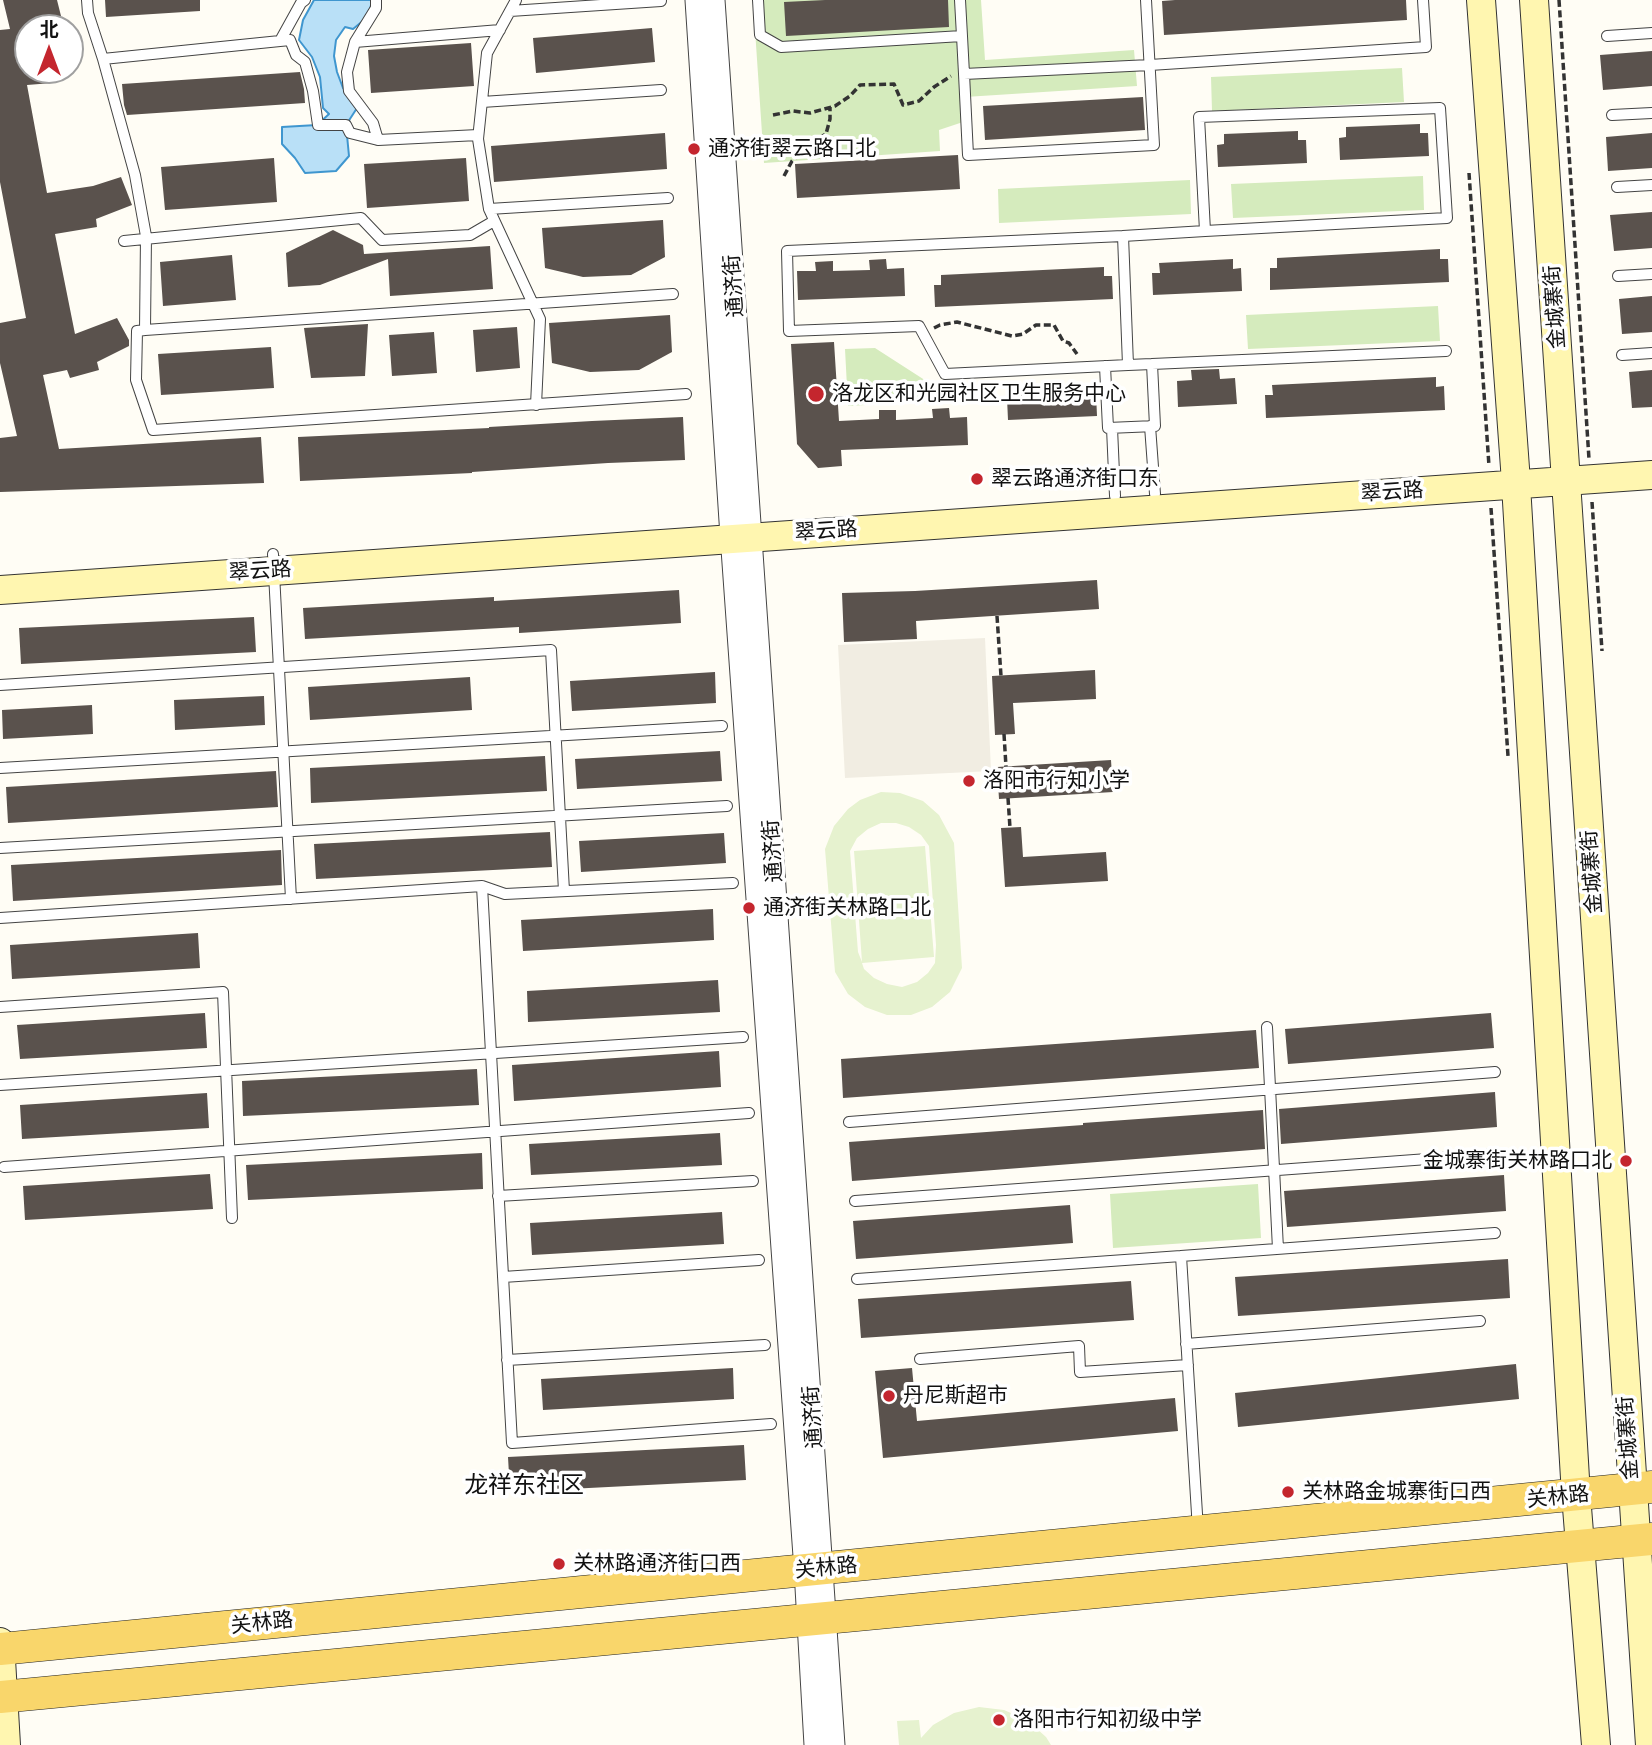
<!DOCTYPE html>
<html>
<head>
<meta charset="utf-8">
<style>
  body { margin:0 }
  #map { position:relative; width:1652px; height:1745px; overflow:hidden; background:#fffdf5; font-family:"Crimson Pro","Noto Sans SC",serif }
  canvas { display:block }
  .north { position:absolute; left:14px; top:14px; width:70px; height:70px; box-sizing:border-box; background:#fff; border:2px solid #a0a0a0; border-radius:50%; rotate:0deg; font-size:19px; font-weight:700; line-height:28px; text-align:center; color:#111 }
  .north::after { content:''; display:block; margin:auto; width:24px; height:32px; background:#c4262e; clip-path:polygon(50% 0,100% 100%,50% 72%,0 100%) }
</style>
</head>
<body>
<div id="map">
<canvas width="1652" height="1745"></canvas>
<div class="north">北</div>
</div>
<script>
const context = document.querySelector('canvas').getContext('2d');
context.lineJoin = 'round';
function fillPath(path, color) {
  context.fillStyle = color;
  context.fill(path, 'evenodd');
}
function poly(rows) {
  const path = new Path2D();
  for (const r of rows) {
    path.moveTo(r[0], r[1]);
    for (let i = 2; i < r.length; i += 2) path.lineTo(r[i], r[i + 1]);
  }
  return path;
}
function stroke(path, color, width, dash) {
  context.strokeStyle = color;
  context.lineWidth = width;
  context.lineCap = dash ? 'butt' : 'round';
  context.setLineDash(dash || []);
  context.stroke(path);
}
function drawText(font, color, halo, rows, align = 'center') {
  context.font = font + ' "Crimson Pro","Noto Sans SC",serif';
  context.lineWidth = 7;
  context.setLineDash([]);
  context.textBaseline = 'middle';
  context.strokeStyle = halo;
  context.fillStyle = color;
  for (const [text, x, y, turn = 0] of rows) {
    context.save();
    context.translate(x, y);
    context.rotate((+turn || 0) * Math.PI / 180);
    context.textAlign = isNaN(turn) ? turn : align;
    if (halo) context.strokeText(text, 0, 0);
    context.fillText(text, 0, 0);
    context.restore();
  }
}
fillPath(poly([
  [753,0,981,0,985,60,1134,50,1137,86,965,97,966,121,939,130,940,151,764,163],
  [1402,68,1404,102,1212,111,1211,77],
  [1423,176,1424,210,1233,218,1231,184],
  [1190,180,1191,214,999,223,998,189],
  [1438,306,1440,341,1248,349,1246,315],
  [875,348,934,386,935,401,848,406,845,349],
  [1258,1184,1261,1238,1113,1248,1110,1194]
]), '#d5ebbd');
fillPath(poly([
  [881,792,900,793,923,801,939,815,954,843,962,968,950,992,932,1007,911,1015,887,1015,865,1007,848,994,835,972,825,849,834,826,848,809,860,800],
  [881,823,896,823,909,827,921,835,929,846,936,945,935,963,928,973,917,982,902,987,887,984,874,978,864,969,862,963,934,957,925,846,854,851,862,962,858,952,850,851,857,838,868,829],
  [979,1707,1004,1710,1027,1720,1046,1737,1051,1745,899,1745,897,1721,919,1720,921,1738,933,1725,954,1713]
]), '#e6f2cf');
fillPath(poly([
  [985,638,991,771,845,778,838,645]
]), '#f1ede2');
const water = poly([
  [314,0,372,0,370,10,364,20,353,29,345,27,336,40,334,56,337,72,343,88,359,105,346,125,349,156,336,171,305,173,295,158,282,144,282,127,317,125,329,114,323,108,320,77,312,57,299,40,303,20,314,0]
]);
fillPath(water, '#b9e0f7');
stroke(water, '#3f96cf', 2);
fillPath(poly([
  [3,0,57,0,64,28,28,28,28,70,49,70,52,83,27,85,47,193,93,186,121,177,132,205,96,219,97,227,55,234,75,334,117,318,129,340,129,346,97,362,99,370,70,378,67,370,43,375,59,449,261,437,264,483,0,492,0,438,17,436,0,363,0,323,26,318,0,182,0,30,10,29],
  [105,0,200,0,200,11,106,17],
  [825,0,948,0,949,27,786,36,784,2],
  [1175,0,1406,0,1407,20,1164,35,1162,1],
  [652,28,655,62,536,73,533,38],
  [471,43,474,86,371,93,368,50],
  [1652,51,1652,86,1603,90,1600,55],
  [300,72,304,89,305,103,127,115,124,105,122,84],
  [1143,97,1145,130,985,140,983,106],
  [1420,124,1420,133,1428,133,1429,156,1340,160,1339,138,1346,137,1346,127],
  [1298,131,1298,140,1306,140,1307,163,1218,167,1217,145,1224,144,1224,134],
  [665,133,667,169,494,182,491,146],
  [1652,133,1652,168,1608,171,1606,137],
  [958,155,960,189,797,198,795,164],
  [274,158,277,202,165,210,161,167],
  [466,158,469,201,367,208,364,164],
  [1652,212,1652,248,1614,251,1610,215],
  [663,220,665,257,631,275,583,277,545,268,542,228],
  [333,230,363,245,364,254,490,246,493,289,390,296,388,259,320,285,288,287,286,253],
  [1440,249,1440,259,1448,259,1449,282,1270,290,1270,268,1277,268,1277,258],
  [232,255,236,300,163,306,160,262],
  [886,259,887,269,904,268,905,296,798,300,797,271,816,271,815,262,833,261,833,271,870,270,869,260],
  [1233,259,1233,269,1241,268,1242,291,1153,295,1152,273,1160,273,1159,263],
  [1104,267,1104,276,1112,276,1113,299,935,307,934,285,941,285,941,275],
  [1652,296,1652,332,1622,334,1619,299],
  [670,315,672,352,639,370,590,372,552,363,549,323],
  [368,324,365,376,311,378,304,328],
  [517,327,520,368,476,372,473,330],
  [434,332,437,373,392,376,389,335],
  [834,342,839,421,879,419,879,410,896,410,896,420,933,418,932,409,949,408,950,418,967,417,968,445,841,450,842,466,818,468,797,444,791,344],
  [271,347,274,388,161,395,158,354],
  [1219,369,1220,379,1235,378,1237,404,1178,407,1177,381,1192,380,1191,370],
  [1652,370,1652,407,1632,408,1629,372],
  [1436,377,1436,387,1444,386,1445,410,1266,418,1265,395,1273,395,1272,385],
  [1088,384,1089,393,1096,393,1097,416,1008,420,1007,398,1015,397,1014,387],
  [683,417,685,460,608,463,472,472,472,473,300,481,298,437,489,428,489,427,592,421],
  [1097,580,1099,609,916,621,917,639,844,642,842,593,915,591],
  [679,590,681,623,519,633,519,627,305,639,303,608,494,597,494,601],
  [254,617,256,652,21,664,19,628],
  [1095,670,1096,699,1013,703,1015,734,995,735,992,676],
  [715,672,716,703,572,711,570,681],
  [470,677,472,710,310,720,308,687],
  [264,696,265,725,175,730,174,700],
  [92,705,93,734,3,739,2,710],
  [720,751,722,781,577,789,575,759],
  [545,756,547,791,311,803,310,768],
  [1111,760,1113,792,999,799,997,767],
  [276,771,278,807,8,823,6,787],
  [1021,827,1023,857,1106,852,1108,881,1005,887,1001,828],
  [550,832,552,867,316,879,314,844],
  [724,833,726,863,581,872,579,841],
  [281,850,282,885,13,901,11,865],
  [713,909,714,940,523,951,521,920],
  [198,933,200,968,12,979,10,945],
  [718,980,720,1012,528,1022,527,991],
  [205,1013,207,1048,20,1059,17,1025],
  [1491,1013,1494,1048,1288,1064,1285,1029],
  [1256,1030,1259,1068,843,1098,841,1059],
  [719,1051,721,1087,514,1101,512,1065],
  [477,1069,479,1105,243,1116,242,1081],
  [1495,1092,1497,1127,1281,1144,1279,1109],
  [207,1093,209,1128,22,1139,20,1105],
  [1263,1110,1265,1149,852,1181,849,1142,1083,1125,1083,1123],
  [720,1133,722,1165,531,1175,529,1144],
  [482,1153,483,1189,248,1200,246,1165],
  [210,1174,213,1209,25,1220,23,1186],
  [1504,1175,1506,1211,1287,1227,1284,1191],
  [1070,1205,1073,1243,856,1259,853,1221],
  [722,1212,724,1244,532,1255,530,1223],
  [1508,1259,1510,1298,1238,1316,1235,1277],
  [1131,1281,1134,1320,861,1338,858,1299],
  [1516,1364,1519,1399,1238,1427,1235,1393],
  [733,1368,734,1399,543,1410,541,1379],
  [912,1368,917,1421,1175,1398,1178,1431,883,1458,875,1371],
  [744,1445,746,1480,510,1492,508,1457]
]), '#5a524d');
const lane = poly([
  [87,0,88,13,103,59],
  [305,0,301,3,280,41,103,59,135,175,146,236,145,330,137,331,136,380,153,430,686,394],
  [516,0,487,53,478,139,489,209,540,319,536,405],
  [758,0,760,35,781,47,962,36,960,0],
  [510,11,661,1],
  [962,36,964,74,1150,65,1426,47,1423,0],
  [1607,36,1652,33],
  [280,41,290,40,296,55,305,62,313,91,318,125,346,125,350,133,378,140,373,123,349,91,347,72,355,42,376,8,376,0],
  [355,42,500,30],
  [964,74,968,155,1154,145,1146,0],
  [482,102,661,90],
  [1612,115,1652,113],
  [378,140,478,135],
  [1617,187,1652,185],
  [489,209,668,198],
  [1123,236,1205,231,1447,218,1440,108,1199,117,1205,231],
  [124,241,361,218,382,240,470,235,494,221],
  [1618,276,1652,274],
  [145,330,673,294],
  [1622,355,1652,353],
  [1152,364,1446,351],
  [1105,366,1108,428,1155,426,1152,364,1128,365,945,374,919,326,789,331,787,251,1123,236,1128,365],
  [1150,426,1155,494],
  [1112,428,1115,496],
  [273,554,291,899],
  [0,685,551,650,564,891],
  [0,768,722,726],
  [0,848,727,806],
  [482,886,512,1443,771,1424],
  [0,918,482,886,505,894,733,883],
  [0,1007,223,992,232,1218],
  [1267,1027,1278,1249],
  [0,1085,743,1037],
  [849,1122,1495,1072],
  [4,1167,749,1113],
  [498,1196,753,1181],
  [855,1201,1496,1154],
  [1181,1256,1495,1233],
  [503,1277,759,1260],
  [857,1279,1181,1256,1198,1530],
  [1186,1344,1480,1321],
  [920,1359,1079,1346,1080,1372,1188,1365],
  [507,1360,765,1345]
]);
const street = poly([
  [696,0,730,521,805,1570,815,1745],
  [714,0,834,1745]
]);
const secondary = poly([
  [1481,0,1515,468,1576,1495,1596,1745],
  [1534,0,1650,1745],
  [0,590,1652,475],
  [0,1642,6,1745]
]);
const primary = poly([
  [0,1649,1652,1487],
  [0,1697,1652,1539]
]);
stroke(lane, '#444', 12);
stroke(street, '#444', 23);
stroke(secondary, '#333', 30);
stroke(primary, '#222', 33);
stroke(poly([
  [1559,0,1589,459],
  [773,115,793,111,810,113,835,106,850,96,860,85,894,84,903,105,919,101,934,87,951,76],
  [1469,173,1489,466],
  [784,176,792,161,811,143,826,134,830,119,830,107],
  [934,328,940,325,957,322,1012,336,1023,334,1036,325,1054,325,1063,341,1069,343,1077,354],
  [1592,502,1602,651],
  [1491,508,1508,756],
  [997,616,1001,676],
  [1004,734,1006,767],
  [1008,798,1010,828]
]), '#333', 3.5, [7, 3.5]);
stroke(lane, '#fff', 10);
stroke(street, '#fff', 21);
stroke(secondary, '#fff6b0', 28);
stroke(primary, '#f9d66b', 32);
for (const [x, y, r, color] of [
  [694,149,7,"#c4262e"],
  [816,394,9,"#c4262e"],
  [977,479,7,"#c4262e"],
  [969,781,7,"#c4262e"],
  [749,908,7,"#c4262e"],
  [1626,1161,7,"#c4262e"],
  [889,1396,7,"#c4262e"],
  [1288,1492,7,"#c4262e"],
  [559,1564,7,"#c4262e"],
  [999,1720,7,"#c4262e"]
]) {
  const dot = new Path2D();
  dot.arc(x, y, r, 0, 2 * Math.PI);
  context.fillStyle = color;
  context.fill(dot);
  stroke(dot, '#fff', 2.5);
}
drawText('21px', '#111', '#fff', [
  ["通济街翠云路口北",708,149],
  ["洛龙区和光园社区卫生服务中心",832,394],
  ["翠云路通济街口东",991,479],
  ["洛阳市行知小学",983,781],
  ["通济街关林路口北",763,908],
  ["金城寨街关林路口北",1612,1161,"right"],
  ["丹尼斯超市",903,1396],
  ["关林路金城寨街口西",1302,1492],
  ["关林路通济街口西",573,1564],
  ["洛阳市行知初级中学",1013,1720]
], 'left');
drawText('21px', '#111', '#fff', [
  ["通济街",734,286,-94],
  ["金城寨街",1555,307,-94],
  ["翠云路",1392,492,-4],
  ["翠云路",826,531,-4],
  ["翠云路",260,571,-4],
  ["通济街",773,851,-94],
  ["金城寨街",1592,872,-94],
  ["通济街",813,1417,-94],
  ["金城寨街",1628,1438,-94],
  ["关林路",1558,1497,-6],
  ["关林路",826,1568,-5],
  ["关林路",262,1623,-6]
]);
drawText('24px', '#111', '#fff', [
  ["龙祥东社区",524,1486]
]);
</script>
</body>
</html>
